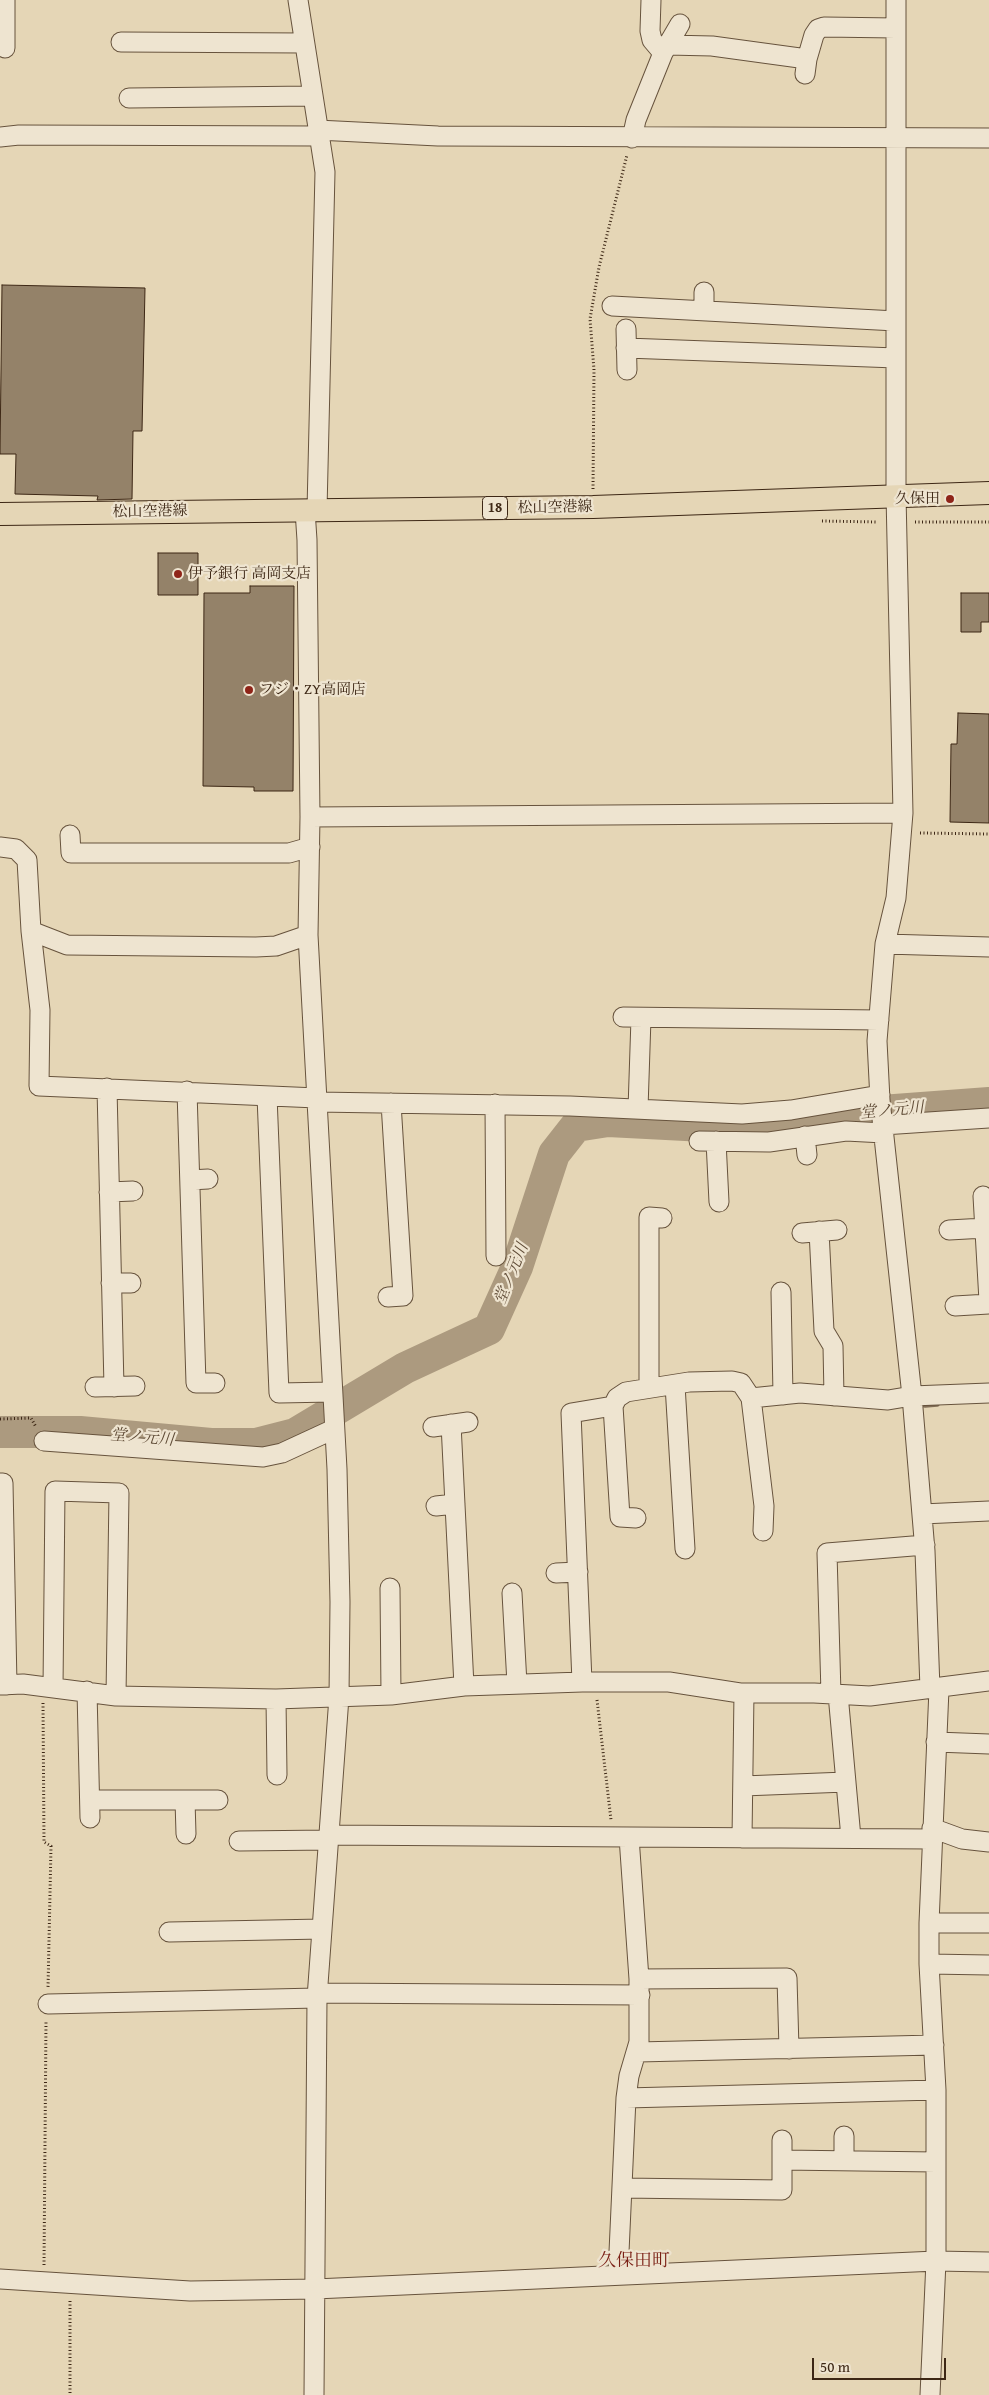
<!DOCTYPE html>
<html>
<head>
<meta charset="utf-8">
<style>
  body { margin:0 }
  #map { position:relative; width:989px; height:2395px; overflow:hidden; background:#e5d6b6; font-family:"Gentium Book Plus",serif }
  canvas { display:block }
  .scale { position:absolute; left:812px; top:2358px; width:134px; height:22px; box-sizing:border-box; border:2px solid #3d2715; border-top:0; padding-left:6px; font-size:15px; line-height:18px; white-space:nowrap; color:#3d2715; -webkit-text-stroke:4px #eee4d0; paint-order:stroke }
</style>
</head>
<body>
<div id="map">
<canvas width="989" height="2395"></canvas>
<div class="scale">50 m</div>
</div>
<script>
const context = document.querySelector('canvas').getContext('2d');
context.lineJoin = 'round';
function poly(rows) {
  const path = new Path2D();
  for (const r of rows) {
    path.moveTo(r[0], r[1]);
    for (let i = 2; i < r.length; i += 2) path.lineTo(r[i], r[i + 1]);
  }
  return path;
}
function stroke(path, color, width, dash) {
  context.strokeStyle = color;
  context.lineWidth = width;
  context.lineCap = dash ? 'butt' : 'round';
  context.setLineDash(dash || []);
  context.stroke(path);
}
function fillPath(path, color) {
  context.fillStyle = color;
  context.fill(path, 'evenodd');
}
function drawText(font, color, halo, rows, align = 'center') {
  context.font = font + ' "Gentium Book Plus","Noto Serif JP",serif';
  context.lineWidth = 4.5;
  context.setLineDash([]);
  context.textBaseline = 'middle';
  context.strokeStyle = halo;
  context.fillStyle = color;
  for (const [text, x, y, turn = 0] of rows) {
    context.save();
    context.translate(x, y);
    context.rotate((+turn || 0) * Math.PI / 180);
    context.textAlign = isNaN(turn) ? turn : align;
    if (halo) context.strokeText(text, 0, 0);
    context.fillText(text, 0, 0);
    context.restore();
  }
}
stroke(poly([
  [925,1405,937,1404]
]), '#806c55', 5.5);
stroke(poly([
  [0,1432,80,1432,211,1444,256,1444,295,1434,405,1368,489,1329,517,1267,554,1154,576,1126,608,1121,744,1128,868,1112,989,1103]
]), '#ac9a7f', 32);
const building = poly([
  [2,285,145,288,142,431,133,431,132,499,97,500,98,496,15,494,16,454,0,454,2,285],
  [158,553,198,553,198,595,158,595,158,553],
  [250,586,294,586,293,791,254,791,254,787,203,786,204,593,250,593,250,586],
  [961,593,989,593,989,622,981,622,981,632,961,632,961,593],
  [958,713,989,714,989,823,950,822,951,744,957,744,958,713]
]);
fillPath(building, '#948269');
stroke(building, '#3d2715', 1);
const minor = poly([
  [298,0,325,172,317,510],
  [896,0,896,495,903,813,896,898,885,944,877,1041,880,1100,912,1396,925,1551,930,1689],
  [121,42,303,43],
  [668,45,712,46,807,59],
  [5,48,5,0],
  [663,53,680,24],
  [805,74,807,59,814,35,818,29,824,27,896,28],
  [129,98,311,96],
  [317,130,438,136,989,138],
  [0,137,19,135,318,136],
  [632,138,636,120,663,53,652,40,650,31,651,0],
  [704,292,704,311],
  [612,306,896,321],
  [626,329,627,370],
  [626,348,896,358],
  [305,510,307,540,310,817,308,935,337,1469,340,1602,339,1697,317,1998,314,2395],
  [310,817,903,813],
  [70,835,71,853,289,853,310,847],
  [0,847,16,849,27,860,31,931,67,945,256,947,276,946,308,935],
  [31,931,40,1010,39,1086,317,1098],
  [885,944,989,947],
  [623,1017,879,1020],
  [107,1088,114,1387],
  [187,1091,196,1383,215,1383],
  [267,1096,279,1393,332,1392],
  [317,1102,570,1106,742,1114,791,1110,880,1095],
  [495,1104,496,1256],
  [638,1109,641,1018],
  [883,1125,989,1118],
  [805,1136,807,1155],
  [699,1141,769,1142,846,1131,884,1133],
  [716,1141,719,1202],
  [190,1180,208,1179],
  [109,1192,133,1191],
  [983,1196,989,1301],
  [949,1230,985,1228],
  [819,1231,824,1331,833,1346,834,1396],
  [802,1233,837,1230],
  [111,1283,131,1283],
  [781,1292,783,1395],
  [388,1297,403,1296,391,1103],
  [955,1306,989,1304],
  [675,1385,685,1549],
  [95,1387,135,1386],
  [649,1388,649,1217,662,1218],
  [751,1398,764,1506,763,1531],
  [451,1424,464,1686],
  [433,1427,468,1422],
  [44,1441,263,1457,282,1453,334,1429],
  [0,1483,3,1483,7,1685],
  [436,1506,455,1504],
  [922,1514,989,1511],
  [636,1518,620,1517,613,1406,617,1398,626,1392,689,1382,732,1381,741,1383,751,1398,800,1393,888,1400,912,1396,989,1393],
  [556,1573,578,1572],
  [390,1588,391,1695],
  [512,1593,517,1684],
  [582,1682,571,1413,613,1406],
  [0,1685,23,1684,116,1696,276,1699,391,1695,464,1686,582,1682,669,1682,740,1693,814,1693,870,1696,989,1681],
  [53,1688,55,1491,119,1493,116,1696],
  [87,1691,90,1818],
  [831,1694,827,1553,925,1545],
  [838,1694,851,1838],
  [276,1699,277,1775],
  [936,1742,989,1744],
  [743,1786,846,1782],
  [90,1800,218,1800],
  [185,1800,186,1834],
  [932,1828,962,1839,989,1842],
  [330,1835,931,1839],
  [742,1838,744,1693],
  [239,1841,329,1840],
  [929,1923,989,1923],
  [169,1932,322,1929],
  [929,1964,989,1965],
  [639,1979,787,1978,789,2049],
  [317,1993,640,1995],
  [48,2004,317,1998],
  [638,2052,934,2045],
  [626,2098,936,2090],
  [844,2136,844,2161],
  [782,2160,936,2162],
  [622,2188,782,2190,782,2140],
  [618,2274,626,2098,629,2076,639,2042,639,1979,629,1837],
  [0,2279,190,2291,315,2289,936,2261,989,2262],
  [930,2395,936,2261,936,2090,929,1964,929,1923,939,1689]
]);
const major = poly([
  [0,514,593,507,989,493]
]);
stroke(minor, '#67533d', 21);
stroke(major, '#3d2715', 24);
stroke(poly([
  [593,489,594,370,590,319,599,267,627,155],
  [822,521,878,522],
  [915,522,989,522],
  [920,833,989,834],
  [0,1419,31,1418,36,1427],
  [597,1700,611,1820],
  [43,1703,44,1842,51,1846,48,1988],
  [44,2265,46,2021],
  [70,2301,70,2395]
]), '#3d2715', 3, [1, 2.5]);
stroke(minor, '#eee4d0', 19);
stroke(major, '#e5d6b6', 22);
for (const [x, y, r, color] of [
  [950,499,5,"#8f2418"],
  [178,574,5,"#8f2418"],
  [249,690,5,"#8f2418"]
]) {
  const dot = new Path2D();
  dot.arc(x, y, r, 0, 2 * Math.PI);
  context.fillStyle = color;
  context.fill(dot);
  stroke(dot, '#eee4d0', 2);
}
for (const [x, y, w] of [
  [495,508,25]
]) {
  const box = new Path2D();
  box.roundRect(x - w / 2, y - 11.5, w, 23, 4);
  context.fillStyle = '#eee4d0';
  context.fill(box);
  stroke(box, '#3d2715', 1);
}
drawText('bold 14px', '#3d2715', null, [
  ["18",495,508]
]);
drawText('15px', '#3d2715', '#eee4d0', [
  ["久保田",940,499,"right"],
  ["伊予銀行 高岡支店",188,574],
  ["フジ・ZY高岡店",259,690]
], 'left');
drawText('15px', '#3d2715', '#eee4d0', [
  ["松山空港線",555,508,-1],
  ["松山空港線",150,512,-1]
]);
drawText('italic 16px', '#5e4a35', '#eee4d0', [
  ["堂ノ元川",892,1111,-5],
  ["堂ノ元川",512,1274,-68],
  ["堂ノ元川",142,1438,5]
]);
drawText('18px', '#7a1f14', '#eee4d0', [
  ["久保田町",634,2261]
]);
</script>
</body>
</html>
